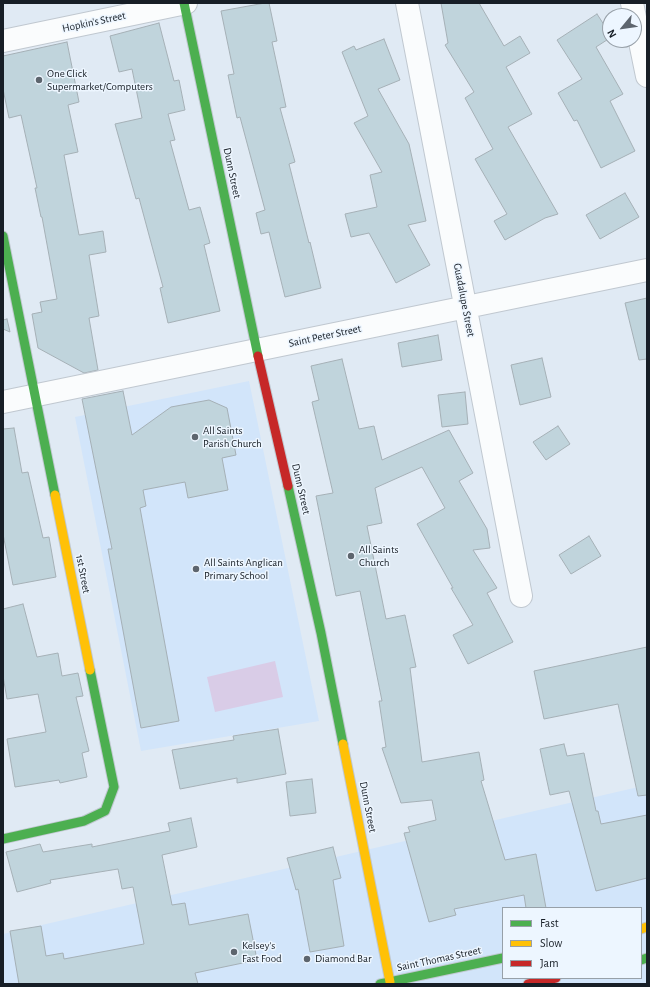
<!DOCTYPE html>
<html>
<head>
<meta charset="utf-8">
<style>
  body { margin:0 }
  #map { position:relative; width:650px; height:987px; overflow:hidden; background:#e0eaf4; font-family:"Alegreya Sans",sans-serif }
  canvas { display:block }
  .frame { position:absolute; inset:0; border:4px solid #171e26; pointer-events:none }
  .legend { position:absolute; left:502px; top:907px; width:140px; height:72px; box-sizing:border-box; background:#edf6ff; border:1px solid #97a0a8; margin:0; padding:5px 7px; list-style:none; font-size:12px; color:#171e26 }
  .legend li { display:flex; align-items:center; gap:8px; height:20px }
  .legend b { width:20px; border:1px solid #97a0a8 }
  .north { position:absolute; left:602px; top:8px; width:40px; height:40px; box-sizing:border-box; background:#edf6ff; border:1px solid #97a0a8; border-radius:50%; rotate:241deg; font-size:11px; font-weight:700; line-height:16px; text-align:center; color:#171e26 }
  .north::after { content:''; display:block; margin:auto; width:14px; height:18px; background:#5d656e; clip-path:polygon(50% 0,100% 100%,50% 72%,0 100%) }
</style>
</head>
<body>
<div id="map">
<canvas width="650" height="987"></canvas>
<div class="frame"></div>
<ul class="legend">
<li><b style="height:5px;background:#4caf50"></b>Fast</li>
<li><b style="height:5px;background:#ffc107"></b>Slow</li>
<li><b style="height:5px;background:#c62828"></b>Jam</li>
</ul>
<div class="north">N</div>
</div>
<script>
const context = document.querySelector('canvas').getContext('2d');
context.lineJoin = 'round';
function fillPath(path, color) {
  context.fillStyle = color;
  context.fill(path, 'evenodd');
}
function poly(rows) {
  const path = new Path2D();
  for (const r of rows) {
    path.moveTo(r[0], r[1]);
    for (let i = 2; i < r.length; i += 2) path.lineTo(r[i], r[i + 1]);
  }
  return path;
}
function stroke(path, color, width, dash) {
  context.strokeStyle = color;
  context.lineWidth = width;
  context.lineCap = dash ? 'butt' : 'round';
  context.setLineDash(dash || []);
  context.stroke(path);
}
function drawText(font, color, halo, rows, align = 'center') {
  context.font = font + ' "Alegreya Sans",sans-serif';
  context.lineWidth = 3;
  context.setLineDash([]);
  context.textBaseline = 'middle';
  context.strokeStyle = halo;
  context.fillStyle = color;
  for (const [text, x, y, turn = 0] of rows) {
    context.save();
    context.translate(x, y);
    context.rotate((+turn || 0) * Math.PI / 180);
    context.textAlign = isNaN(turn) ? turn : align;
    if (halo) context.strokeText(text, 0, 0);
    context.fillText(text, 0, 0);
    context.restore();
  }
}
fillPath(poly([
  [249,381,319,721,141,751,75,417],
  [647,785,647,984,3,984,3,934],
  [503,908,641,908,641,978,503,978]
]), '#d2e5fa');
fillPath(poly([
  [275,661,283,697,215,712,207,677]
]), '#d9cce7');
const building = poly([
  [265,3,269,3,277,41,272,42,286,107,280,108,295,162,289,164,309,243,310,242,321,288,285,297,269,232,261,234,256,213,265,210,240,117,237,118,228,75,234,74,221,11,265,3],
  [441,3,479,3,504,46,520,36,530,53,506,67,532,114,508,127,558,214,545,218,505,240,494,221,507,214,475,159,493,149,465,98,474,92,445,45,448,43,441,3],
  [597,14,610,34,610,38,596,47,623,94,610,101,635,151,601,168,577,120,574,121,558,93,582,79,557,40,597,14],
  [159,23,174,81,179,80,185,110,168,114,175,140,170,141,189,210,200,207,210,243,204,245,220,311,168,323,160,288,163,287,139,198,136,199,115,124,142,118,132,69,119,72,110,36,159,23],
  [384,39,400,80,378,89,409,144,426,221,408,225,430,265,396,283,369,233,351,237,345,214,377,207,370,175,382,172,354,123,368,116,342,52,354,46,356,50,384,39],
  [67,42,79,102,68,105,78,152,64,155,79,235,103,231,106,252,89,255,99,316,89,318,98,370,84,373,38,348,32,314,42,312,40,302,57,299,42,217,41,217,35,188,37,188,21,115,9,118,3,89,3,56,67,42],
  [625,193,639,217,600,239,586,215,625,193],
  [647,298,647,359,639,360,625,303,647,298],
  [7,319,10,332,3,329,3,320,7,319],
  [438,335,442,360,402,367,398,343,438,335],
  [542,358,551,397,520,405,511,365,542,358],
  [342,359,359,429,374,426,382,460,449,430,473,473,459,481,487,529,490,548,473,550,497,588,487,593,513,642,468,664,453,635,473,625,451,588,453,588,417,524,445,508,422,467,375,488,382,523,367,526,386,619,405,615,416,667,410,668,422,762,479,752,484,780,481,781,505,860,536,854,546,908,526,908,524,895,454,909,456,915,429,922,404,833,410,832,408,827,436,820,432,800,401,803,382,748,386,747,379,701,382,701,360,591,336,596,316,496,333,493,312,402,319,400,311,366,342,359],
  [123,391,132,435,171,407,209,400,227,408,236,455,222,458,228,490,188,498,185,482,143,490,146,506,140,508,179,721,141,728,108,549,112,549,82,399,123,391],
  [465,392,468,424,442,427,438,395,465,392],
  [558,426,570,444,546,460,533,442,558,426],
  [14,428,22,473,28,472,43,538,49,537,56,577,13,585,3,534,3,429,14,428],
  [589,536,601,556,571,574,559,555,589,536],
  [23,604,37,657,58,653,62,676,78,673,83,696,76,697,89,751,82,753,87,777,60,783,59,780,15,787,7,739,46,732,38,694,7,699,3,676,3,609,23,604],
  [647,647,647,795,638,796,618,704,544,719,534,671,647,647],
  [278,729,286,774,237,783,237,778,180,789,172,750,234,740,233,736,278,729],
  [564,744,567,756,584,753,596,811,598,811,601,824,647,815,647,878,596,891,569,791,550,795,540,749,564,744],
  [312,779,316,813,290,816,286,782,312,779],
  [191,818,197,847,162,855,172,905,185,903,189,925,248,914,257,960,195,973,198,984,19,984,10,931,41,926,46,956,63,953,64,959,144,944,133,887,122,889,118,869,50,880,51,883,17,892,6,852,40,844,43,852,92,844,92,847,170,831,168,823,191,818],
  [333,847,341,878,333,880,344,946,310,952,298,889,296,890,287,858,333,847]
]);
fillPath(building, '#c0d4dc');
stroke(building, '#a5b0b6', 1);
const street = poly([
  [407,3,521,596],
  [632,3,647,76],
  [3,41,186,3],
  [3,402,647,270]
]);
const fast = poly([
  [184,3,258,356],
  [3,236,55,495],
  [288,486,321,633,343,744],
  [3,839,84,821,105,811,114,787,90,670],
  [641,960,647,958],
  [380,984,503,958]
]);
const slow = poly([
  [55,495,90,670],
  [343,744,390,982],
  [641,929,647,927]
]);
const jam = poly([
  [258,356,288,486],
  [528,984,556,978]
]);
stroke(street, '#c0c8d0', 24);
stroke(fast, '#c0c8d0', 11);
stroke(slow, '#c0c8d0', 11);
stroke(jam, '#c0c8d0', 11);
stroke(street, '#fafcfd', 22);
stroke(fast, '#4caf50', 9);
stroke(slow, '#ffc107', 9);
stroke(jam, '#c62828', 9);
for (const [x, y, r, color] of [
  [39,80,4,"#5d656e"],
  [195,437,4,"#5d656e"],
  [351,556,4,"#5d656e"],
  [196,569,4,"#5d656e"],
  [234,952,4,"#5d656e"],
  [307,959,4,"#5d656e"]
]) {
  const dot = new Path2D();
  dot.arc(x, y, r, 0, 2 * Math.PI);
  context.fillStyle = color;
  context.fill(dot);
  stroke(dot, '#edf6ff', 1.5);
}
drawText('11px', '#171e26', '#edf6ff', [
  ["Hopkin's Street",94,22,-12],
  ["Dunn Street",232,173,78],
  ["Guadalupe Street",464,300,79],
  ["Saint Peter Street",325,336,-12],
  ["Dunn Street",301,489,77],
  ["1st Street",83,574,79],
  ["Dunn Street",368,807,79],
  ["Saint Thomas Street",439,959,-12]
]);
drawText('11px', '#171e26', '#edf6ff', [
  ["One Click",47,74],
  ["Supermarket/Computers",47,87],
  ["All Saints",203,431],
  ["Parish Church",203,444],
  ["All Saints",359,550],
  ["Church",359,563],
  ["All Saints Anglican",204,563],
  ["Primary School",204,576],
  ["Kelsey's",242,946],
  ["Fast Food",242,959],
  ["Diamond Bar",315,959]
], 'left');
</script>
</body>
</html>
